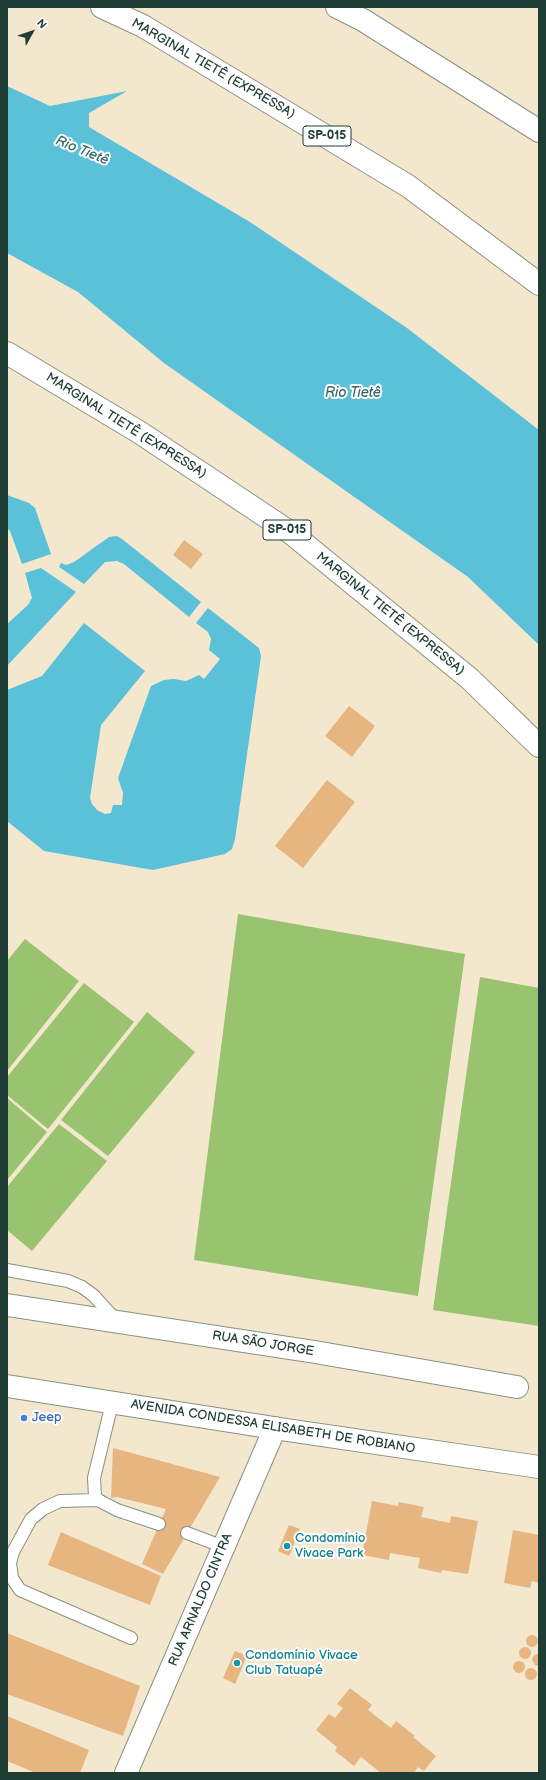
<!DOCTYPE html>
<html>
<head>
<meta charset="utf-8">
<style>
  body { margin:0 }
  #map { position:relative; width:546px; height:1780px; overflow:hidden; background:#f3e7ce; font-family:"Balsamiq Sans",sans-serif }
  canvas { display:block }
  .frame { position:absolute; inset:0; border:8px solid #1f3d34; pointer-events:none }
  .north { position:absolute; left:12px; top:12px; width:40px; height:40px; -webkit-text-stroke:3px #fff; paint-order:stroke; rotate:50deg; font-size:11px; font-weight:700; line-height:16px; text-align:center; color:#1f3d34 }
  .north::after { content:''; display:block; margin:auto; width:14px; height:18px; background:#1f3d34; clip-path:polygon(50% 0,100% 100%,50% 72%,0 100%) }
</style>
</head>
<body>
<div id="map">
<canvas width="546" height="1780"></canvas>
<div class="frame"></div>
<div class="north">N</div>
</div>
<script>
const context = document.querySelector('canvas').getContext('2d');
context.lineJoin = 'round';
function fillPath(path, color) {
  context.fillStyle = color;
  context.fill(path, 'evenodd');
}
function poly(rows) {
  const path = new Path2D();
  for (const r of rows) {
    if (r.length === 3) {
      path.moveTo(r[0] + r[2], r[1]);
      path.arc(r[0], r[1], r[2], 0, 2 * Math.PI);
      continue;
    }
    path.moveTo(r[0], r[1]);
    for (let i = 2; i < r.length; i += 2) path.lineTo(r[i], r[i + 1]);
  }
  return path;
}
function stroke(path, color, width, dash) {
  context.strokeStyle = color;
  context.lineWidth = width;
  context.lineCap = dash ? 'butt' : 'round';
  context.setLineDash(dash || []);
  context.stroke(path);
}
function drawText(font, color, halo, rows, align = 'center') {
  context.font = font + ' "Balsamiq Sans",sans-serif';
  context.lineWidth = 4;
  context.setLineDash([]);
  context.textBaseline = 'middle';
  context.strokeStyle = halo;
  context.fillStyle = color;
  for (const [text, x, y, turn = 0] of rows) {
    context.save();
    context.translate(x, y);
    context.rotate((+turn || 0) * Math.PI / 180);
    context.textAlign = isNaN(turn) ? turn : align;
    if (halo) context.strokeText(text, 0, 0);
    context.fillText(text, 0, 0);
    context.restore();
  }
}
fillPath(poly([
  [238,914,465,954,418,1296,194,1260],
  [25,939,79,981,7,1071,7,961],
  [480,977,539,988,539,1326,433,1310],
  [84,983,134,1022,48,1129,7,1095,7,1077],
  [147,1012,195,1052,108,1156,61,1120],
  [7,1098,47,1132,7,1180],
  [59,1124,107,1161,32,1251,7,1230,7,1187]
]), '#9ac36f');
fillPath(poly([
  [7,86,50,106,127,91,89,113,89,127,250,222,407,328,539,430,539,645,468,577,164,363,78,292,7,253],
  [7,495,29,503,35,508,51,554,22,564,10,531,7,528],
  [117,536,122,539,201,602,189,617,124,564,117,561,105,562,84,584,59,567,61,563,66,565,74,562,109,537],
  [41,568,76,592,7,666,7,624,28,605,32,598,25,573],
  [208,608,259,648,261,656,235,839,232,849,225,854,153,870,44,851,7,821,7,690,42,676,84,623,145,671,101,725,90,798,92,804,97,810,105,814,111,813,113,805,122,805,123,793,118,778,151,686,164,680,174,679,186,681,199,675,204,679,220,659,209,650,211,639,208,632,196,623]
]), '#5bc1d9');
fillPath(poly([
  [184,540,203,554,191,569,173,555],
  [349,706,375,726,352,757,325,736],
  [327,780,355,802,303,868,275,846],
  [113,1448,220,1477,163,1574,142,1564,166,1509,117,1497,111,1498],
  [372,1501,398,1506,399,1502,424,1507,421,1517,450,1523,451,1516,478,1521,468,1574,442,1570,441,1573,418,1568,420,1558,390,1553,389,1560,362,1555],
  [289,1525,300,1529,289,1556,278,1551],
  [513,1530,539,1535,539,1583,532,1581,530,1588,504,1583],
  [61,1532,161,1576,150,1605,48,1565],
  [7,1633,140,1686,123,1736,7,1694],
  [532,1641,6],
  [525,1653,6],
  [235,1651,247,1656,235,1684,223,1678],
  [537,1654,539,1654,539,1666,535,1665,532,1660,533,1656],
  [519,1667,6],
  [531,1674,6],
  [350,1688,372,1705,368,1710,391,1728,396,1721,415,1736,413,1737,436,1756,424,1771,418,1767,414,1773,381,1773,361,1757,354,1766,335,1751,337,1747,316,1730,329,1714,335,1718,343,1708,337,1704],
  [7,1716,89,1750,80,1773,36,1773,7,1761]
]), '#e6b580');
const lane = poly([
  [7,1270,68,1281,82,1287,93,1295,116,1320],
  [112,1403,94,1478,95,1496,98,1500,117,1510,159,1524],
  [98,1500,60,1501,43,1509,31,1519,13,1552,10,1563,12,1578,20,1590,131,1638],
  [187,1533,224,1547]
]);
const street = poly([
  [7,1305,315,1352,517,1387]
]);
const secondary = poly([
  [126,1773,275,1428]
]);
const highway = poly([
  [102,7,143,26,408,186,539,284],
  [337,7,363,20,539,131],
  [7,353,139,432,291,533,470,679,539,746],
  [7,1386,287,1430,539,1467]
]);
stroke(lane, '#899281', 14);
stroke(street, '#899281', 24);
stroke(secondary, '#899281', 24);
stroke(highway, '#899281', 24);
stroke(lane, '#fff', 12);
stroke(street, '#fff', 22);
stroke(secondary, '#fff', 22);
stroke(highway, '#fff', 22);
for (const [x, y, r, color] of [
  [24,1418,4,"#3f7fe0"],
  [287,1546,4,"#0f9aa8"],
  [237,1663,4,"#0f9aa8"]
]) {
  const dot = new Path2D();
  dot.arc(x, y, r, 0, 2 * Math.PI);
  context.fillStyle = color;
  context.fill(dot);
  stroke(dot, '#fff', 1.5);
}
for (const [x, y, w] of [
  [327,136,48],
  [287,530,48]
]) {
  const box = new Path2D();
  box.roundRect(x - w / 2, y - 10, w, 20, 3);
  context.fillStyle = '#fff';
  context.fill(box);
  stroke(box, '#1f3d34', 1);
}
drawText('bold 12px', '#1f3d34', null, [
  ["SP-015",327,136],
  ["SP-015",287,530]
]);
drawText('13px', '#1f3d34', '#fff', [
  ["MARGINAL TIETÊ (EXPRESSA)",213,69,30],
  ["MARGINAL TIETÊ (EXPRESSA)",126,426,32],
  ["MARGINAL TIETÊ (EXPRESSA)",390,614,39],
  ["RUA SÃO JORGE",263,1344,9],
  ["AVENIDA CONDESSA ELISABETH DE ROBIANO",273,1427,9],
  ["RUA ARNALDO CINTRA",201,1600,-67]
]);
drawText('13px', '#366cbe', '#fff', [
  ["Jeep",32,1418]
], 'left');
drawText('13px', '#0d838f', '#fff', [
  ["Condomínio",295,1539],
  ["Vivace Park",295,1554],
  ["Condomínio Vivace",245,1656],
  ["Club Tatuapé",245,1671]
], 'left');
drawText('italic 14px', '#316566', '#fff', [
  ["Rio Tietê",82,151,22],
  ["Rio Tietê",353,393]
]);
</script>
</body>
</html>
